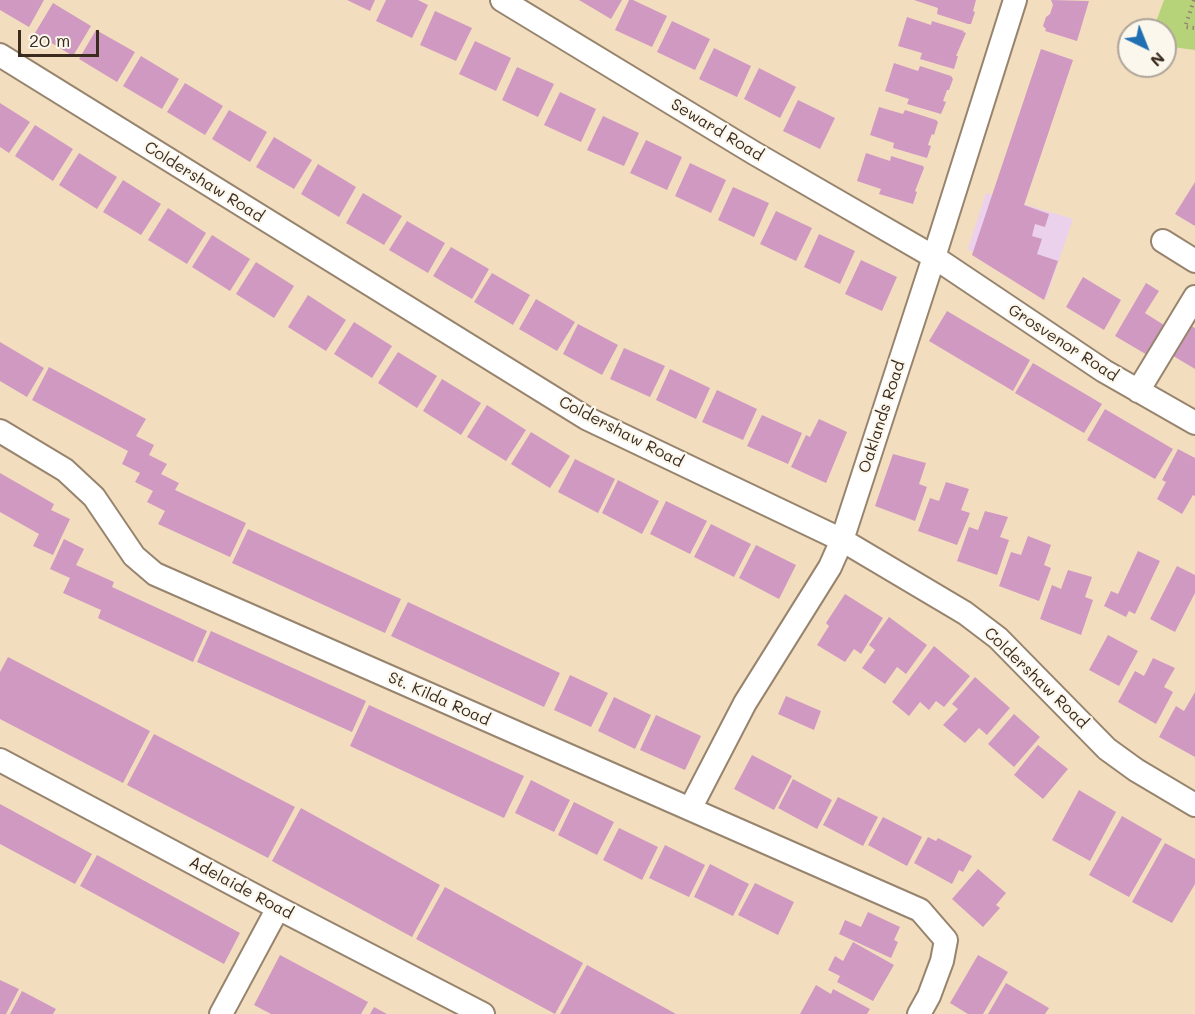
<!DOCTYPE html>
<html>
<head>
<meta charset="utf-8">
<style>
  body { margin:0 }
  #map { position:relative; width:1195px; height:1014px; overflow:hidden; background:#f3ddbf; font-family:Mali,sans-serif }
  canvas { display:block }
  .north { position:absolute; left:1117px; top:18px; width:60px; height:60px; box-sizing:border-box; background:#fbf7ec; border:2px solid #aea59a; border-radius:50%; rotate:137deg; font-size:16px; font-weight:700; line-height:24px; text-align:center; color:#3b2a1e }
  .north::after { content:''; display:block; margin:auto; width:21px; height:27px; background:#1f6fb2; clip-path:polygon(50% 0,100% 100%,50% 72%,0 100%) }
  .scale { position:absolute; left:18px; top:30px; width:81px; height:27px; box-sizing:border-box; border:3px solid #3b2a1e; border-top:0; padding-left:8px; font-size:18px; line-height:21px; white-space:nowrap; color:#3b2a1e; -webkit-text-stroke:4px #fbf7ec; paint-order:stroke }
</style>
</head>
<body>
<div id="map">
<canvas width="1195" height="1014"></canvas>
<div class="north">N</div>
<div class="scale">20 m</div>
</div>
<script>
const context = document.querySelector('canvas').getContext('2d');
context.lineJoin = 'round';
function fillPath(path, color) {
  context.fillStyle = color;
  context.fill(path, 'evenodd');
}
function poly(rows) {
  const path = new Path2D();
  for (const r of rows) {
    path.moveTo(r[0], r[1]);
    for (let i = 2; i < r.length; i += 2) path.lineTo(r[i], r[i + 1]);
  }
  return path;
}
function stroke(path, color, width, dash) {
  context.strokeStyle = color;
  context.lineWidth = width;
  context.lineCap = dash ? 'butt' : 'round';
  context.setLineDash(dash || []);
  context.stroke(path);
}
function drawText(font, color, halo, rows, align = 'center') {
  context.font = font + ' Mali,sans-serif';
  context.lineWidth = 4.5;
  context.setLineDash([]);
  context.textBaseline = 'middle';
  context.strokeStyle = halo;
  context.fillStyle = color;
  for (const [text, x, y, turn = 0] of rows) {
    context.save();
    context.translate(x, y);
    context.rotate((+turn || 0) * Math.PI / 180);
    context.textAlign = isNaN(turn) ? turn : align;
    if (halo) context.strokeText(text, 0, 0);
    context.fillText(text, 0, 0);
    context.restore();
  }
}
fillPath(poly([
  [986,193,1073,219,1046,298,968,249]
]), '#ebd1ec');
fillPath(poly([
  [1164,0,1195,0,1195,50,1165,46,1165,30,1153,30]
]), '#b6d37a');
fillPath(poly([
  [0,0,44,0,29,27,0,10],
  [347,0,375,0,370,11],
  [386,0,418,0,428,5,412,38,376,21],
  [579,0,622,0,611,19],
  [629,0,633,0,667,16,652,47,615,30],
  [914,0,976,0,973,11,975,12,971,24,968,24,937,14,938,8],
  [1051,0,1089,1,1077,41,1045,31,1046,29,1043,26,1046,17,1050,14,1053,5],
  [53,3,91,26,73,56,35,33],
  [435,11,472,28,456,61,420,45],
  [907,17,931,25,932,21,964,31,963,32,966,33,956,56,958,56,954,69,920,59,922,53,898,46],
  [672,21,710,39,695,70,657,52],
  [96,30,135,52,117,82,79,59],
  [475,41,511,58,496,91,459,74],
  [714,48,751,66,737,97,699,79],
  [1041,49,1073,60,1024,205,1049,214,1045,227,1035,224,1032,236,1042,239,1037,254,1058,261,1044,300,972,255],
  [141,56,179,79,162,109,123,86],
  [894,63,918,71,920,66,951,76,953,79,949,90,947,90,943,101,946,102,941,114,907,104,909,99,885,91],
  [517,67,554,84,538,117,502,100],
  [759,68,796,87,780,118,744,99],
  [185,83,223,106,205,135,167,112],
  [560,92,596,109,581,142,544,125],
  [798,100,835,118,820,149,783,131],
  [0,103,30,122,9,153,0,147],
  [879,107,903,114,905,110,936,120,938,122,934,135,932,134,930,139,928,145,931,146,927,158,893,148,894,143,870,135],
  [229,110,267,132,250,162,212,139],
  [603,116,639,133,624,166,587,150],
  [35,125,73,149,53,181,15,156],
  [274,137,312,160,294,189,256,167],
  [646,140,682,157,667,190,630,173],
  [79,153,117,177,97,209,59,185],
  [866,153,890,161,891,156,923,166,924,168,915,191,917,192,913,204,879,194,881,189,857,181],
  [690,163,726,180,711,213,675,196],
  [318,164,356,187,339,217,301,194],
  [123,180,161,204,141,235,103,212],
  [1195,182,1195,226,1175,214],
  [733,187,769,203,754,237,718,220],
  [363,193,402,216,384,245,346,223],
  [168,208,206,233,187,264,148,240],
  [776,211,812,228,796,261,760,244],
  [407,221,445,243,428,273,389,250],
  [819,234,855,251,840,284,804,267],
  [212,235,250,259,230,291,192,267],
  [451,247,489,269,472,299,433,276],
  [861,260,897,277,882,311,845,294],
  [256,262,294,286,274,318,236,294],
  [492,273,530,295,513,325,474,302],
  [1083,277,1121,300,1104,330,1066,307],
  [1146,283,1159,291,1145,313,1167,327,1149,356,1115,336],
  [308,295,346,320,326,351,288,327],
  [536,299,575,322,557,351,519,329],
  [947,311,1030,360,1013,391,929,341],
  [354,322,392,346,372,378,334,354],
  [578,324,618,345,602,375,563,354],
  [1188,324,1195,328,1195,369,1170,354],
  [0,342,44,368,27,397,0,381],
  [624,348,665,366,650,397,610,379],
  [398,352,437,376,417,408,378,383],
  [1033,363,1102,404,1084,433,1015,393],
  [49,367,146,419,136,436,154,445,149,455,167,464,161,474,179,483,175,490,246,523,230,557,158,524,165,511,147,502,153,491,135,482,140,473,122,464,128,451,32,400],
  [670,369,710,388,696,419,656,400],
  [442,379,481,403,461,435,423,411],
  [717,390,757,409,743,440,702,422],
  [487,405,526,430,506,461,467,437],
  [1105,409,1173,449,1155,479,1087,440],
  [762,415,802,433,788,464,747,446],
  [819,419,847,432,826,483,791,467,806,435,810,437],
  [531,432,570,456,550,488,511,464],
  [1178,449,1195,458,1195,496,1193,495,1182,514,1157,499,1166,482,1162,480],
  [893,454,926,463,919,484,927,487,915,521,875,506],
  [575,459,615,479,598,513,558,492],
  [0,473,54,504,51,510,70,519,53,555,33,546,39,534,0,512],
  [618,480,659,501,642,534,602,513],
  [946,482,969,489,961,510,970,513,957,545,918,531,930,498,939,501],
  [666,501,707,521,690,554,650,534],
  [985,511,1008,517,1000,537,1009,540,997,575,957,561,969,527,978,530],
  [711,524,751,544,734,577,694,557],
  [248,529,401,599,385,633,232,563],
  [1028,536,1051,545,1044,565,1051,568,1039,601,999,586,1011,552,1021,555],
  [64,539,84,549,76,565,114,582,112,587,207,631,193,662,98,618,101,610,63,593,70,578,50,569],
  [756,545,796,565,779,599,739,578],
  [1138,551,1160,561,1135,614,1129,611,1126,617,1104,606,1111,591,1118,594],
  [1177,566,1195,575,1195,593,1175,632,1150,619],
  [1068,570,1092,577,1085,597,1093,600,1081,635,1040,619,1052,585,1061,589],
  [845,594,883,618,861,654,854,649,845,662,817,645,829,626,826,623],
  [408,602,560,673,544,707,391,636],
  [889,617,927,645,906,674,897,667,885,684,862,668,875,650,869,645],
  [211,631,366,701,352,732,197,662],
  [1108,635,1138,651,1119,686,1089,670],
  [934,646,970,676,944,707,936,701,929,710,920,702,909,716,892,702],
  [8,657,150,731,123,783,0,719,0,672],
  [1153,658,1175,668,1164,687,1173,692,1156,724,1118,702,1135,671,1144,676],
  [570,675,608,693,591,727,554,710],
  [975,677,1010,708,987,735,979,728,965,743,943,725,958,709,952,704],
  [1195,692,1195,757,1159,737,1176,706,1184,711],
  [786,696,821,711,814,730,778,714],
  [614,697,651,715,635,749,598,731],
  [369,705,524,776,504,818,350,746],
  [1014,714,1040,737,1014,767,988,744],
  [656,715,701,736,685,770,640,750],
  [154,734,295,807,268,858,127,785],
  [1038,745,1068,769,1043,799,1014,775],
  [752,755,792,776,774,810,734,789],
  [793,779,832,800,817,829,778,808],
  [531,780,570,800,554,832,515,813],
  [1079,790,1116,812,1090,861,1052,840],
  [838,797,878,817,863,846,823,825],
  [574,802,614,822,597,855,558,835],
  [0,804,92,854,75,884,0,844],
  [301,808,440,885,412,937,272,861],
  [1122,816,1162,839,1129,897,1089,875],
  [883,817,922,837,907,866,868,845],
  [619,828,658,847,642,880,603,860],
  [928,837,936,841,938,838,972,856,963,872,959,870,952,884,914,863],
  [1165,843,1195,859,1195,884,1172,923,1132,902],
  [665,845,705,865,689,897,649,878],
  [97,855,240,933,224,964,80,886],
  [710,864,749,884,733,916,694,897],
  [978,869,1006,893,996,905,1000,908,983,927,952,899],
  [755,883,794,902,778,935,738,915],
  [445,887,583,963,555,1014,416,939],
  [868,912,900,927,894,940,898,942,891,958,839,934,845,920,861,927],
  [853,942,894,965,873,1001,837,982,840,976,828,970,835,956,843,961],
  [280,955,368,1002,361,1014,271,1014,254,1005],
  [978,955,1008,972,983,1014,968,1014,950,1003],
  [587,965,658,1004,676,1014,560,1014],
  [0,980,19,989,6,1014,0,1014],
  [1006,983,1049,1008,1045,1014,988,1014],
  [816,985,831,994,833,989,870,1009,867,1014,800,1014],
  [22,991,56,1009,53,1014,10,1014],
  [374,1007,387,1014,370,1014]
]), '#d099c2');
const street = poly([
  [502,0,754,153,934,257,1104,371,1195,423],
  [0,55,586,418,842,540,965,613,998,638,1107,749,1136,770,1195,805],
  [1163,241,1195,261],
  [1138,391,1195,297],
  [0,431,65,470,94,497,134,556,155,574,920,910,946,940,942,961,929,996,919,1014],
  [0,760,278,908,483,1014],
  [690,809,745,703,830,567,842,540,934,257,1015,0],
  [221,1014,278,908]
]);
stroke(street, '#97846e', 26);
stroke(poly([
  [1194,0,1185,27,1195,28]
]), '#97846e', 4, [1.5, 4.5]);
stroke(street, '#fff', 22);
drawText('16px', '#3b2a1e', '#fbf7ec', [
  ["Seward Road",717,130,31],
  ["Coldershaw Road",204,182,32],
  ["Grosvenor Road",1063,343,33],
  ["Oaklands Road",882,417,-72],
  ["Coldershaw Road",621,432,27],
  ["Coldershaw Road",1036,678,44],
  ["St. Kilda Road",439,699,24],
  ["Adelaide Road",241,888,28]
]);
</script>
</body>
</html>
